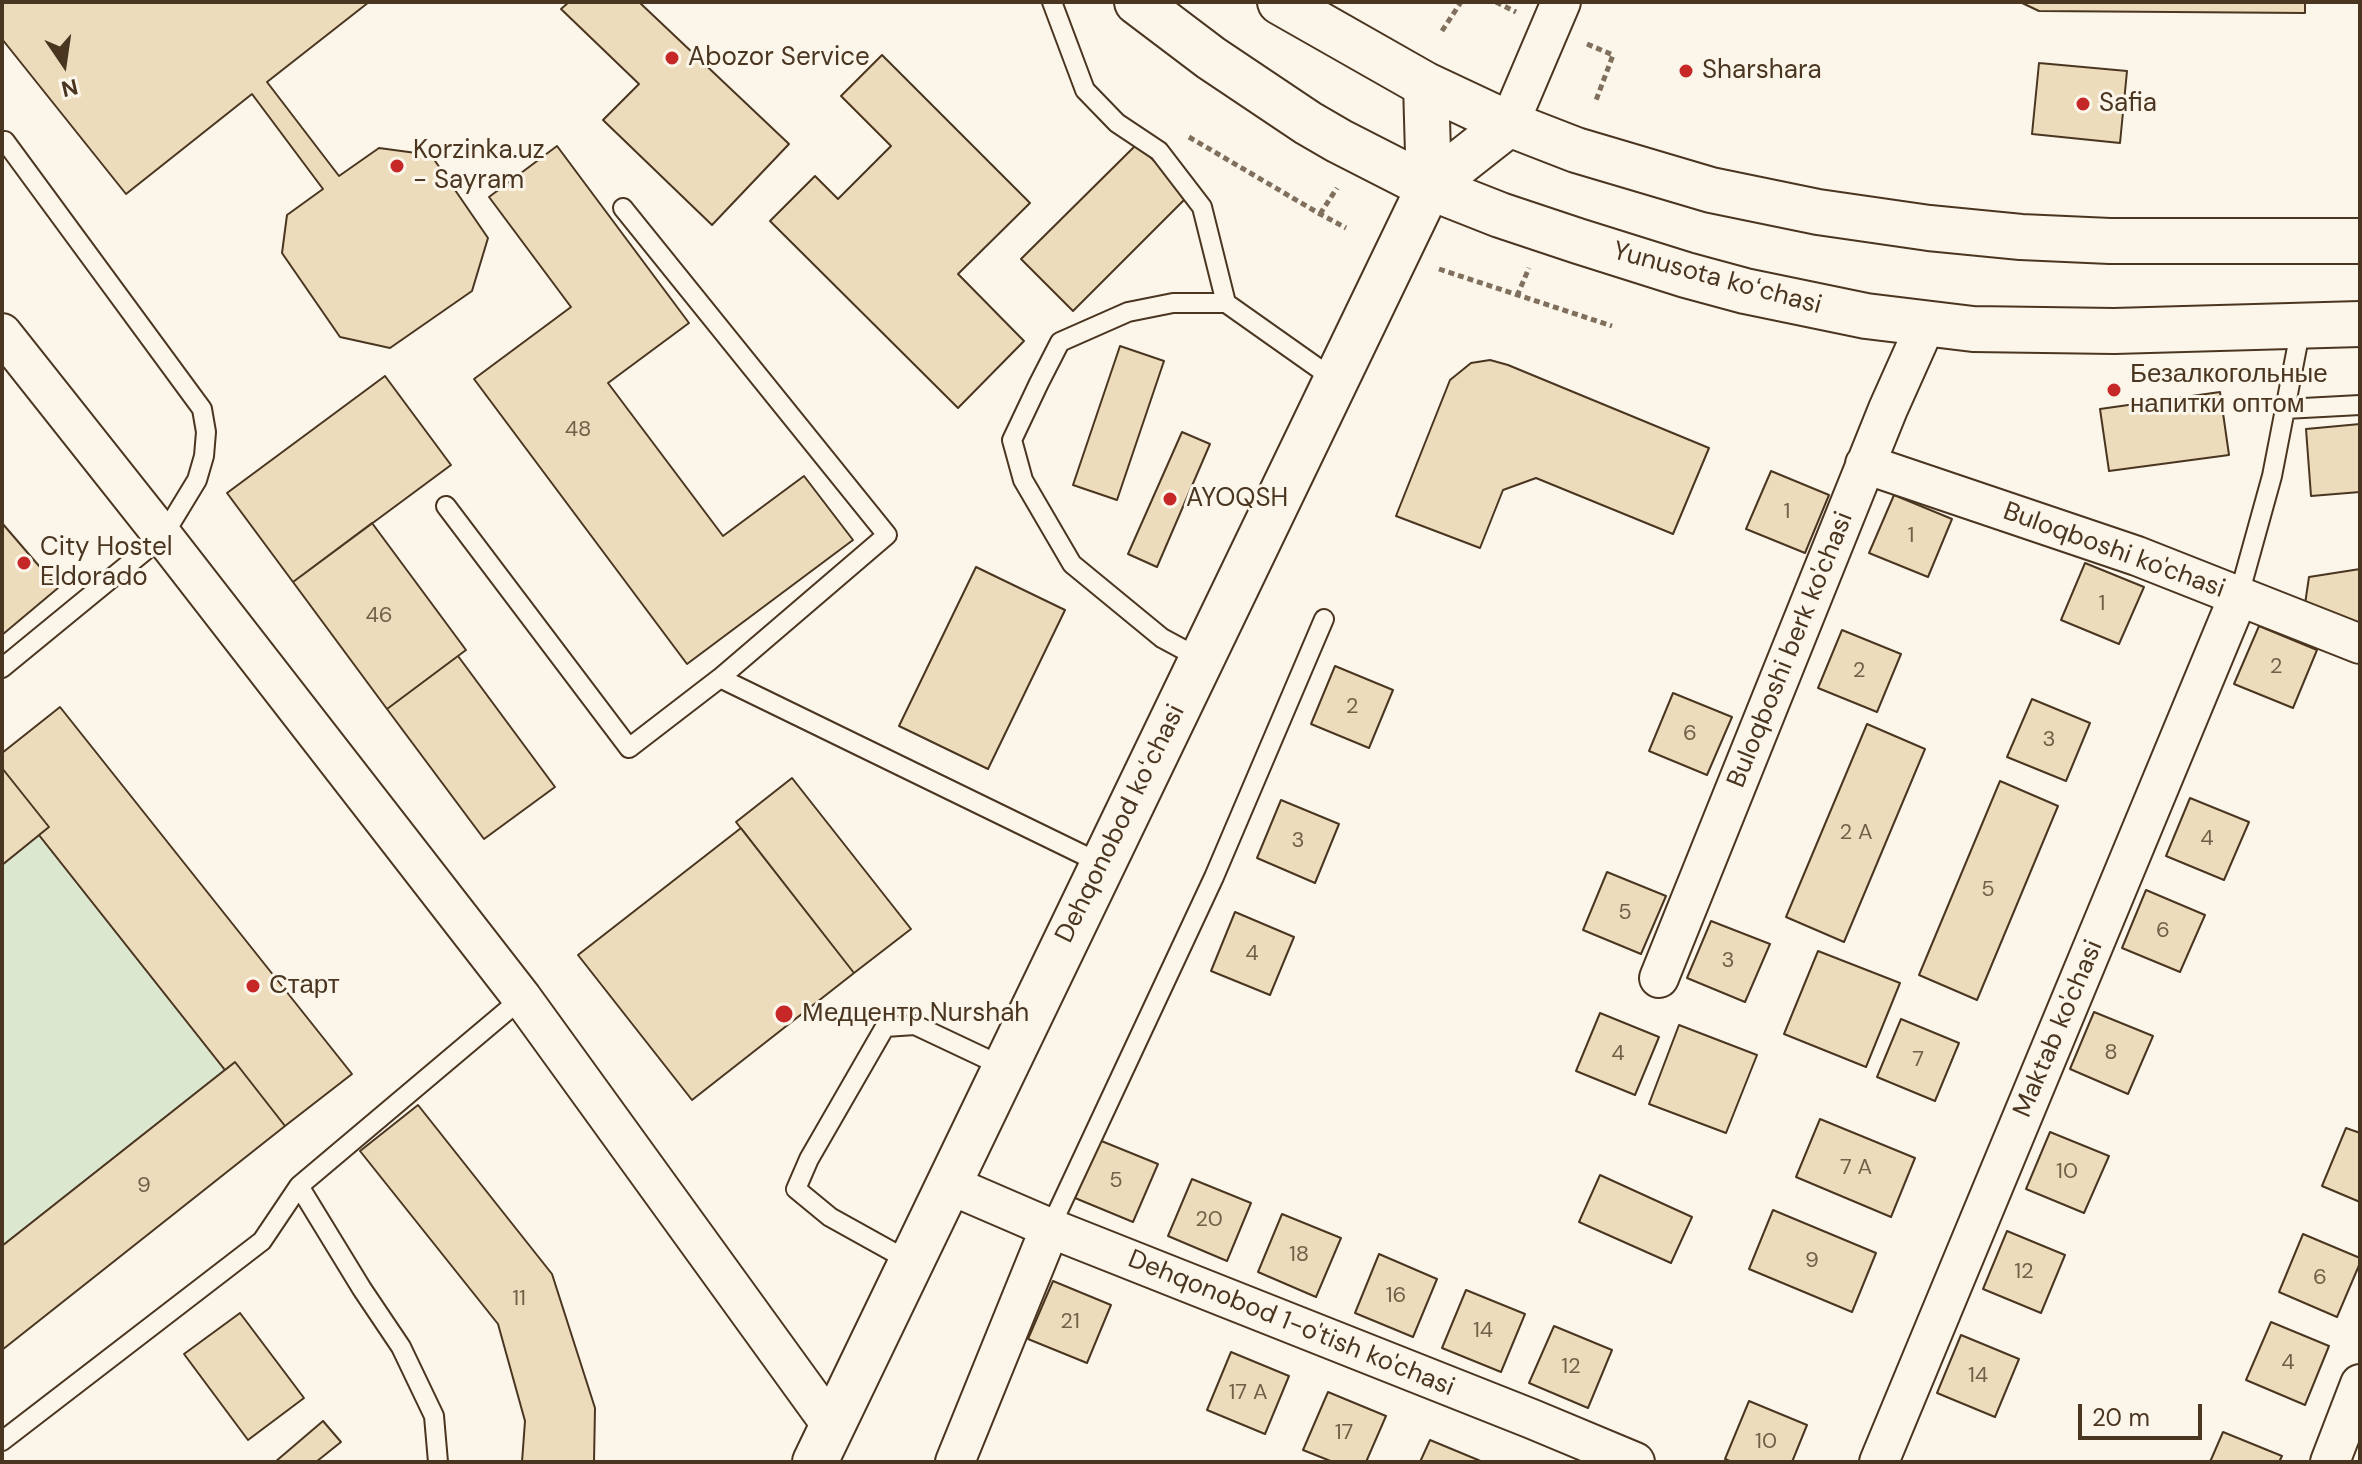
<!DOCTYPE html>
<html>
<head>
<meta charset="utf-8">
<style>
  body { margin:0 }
  #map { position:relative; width:2362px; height:1464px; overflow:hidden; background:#fbf6e9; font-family:"DM Sans",sans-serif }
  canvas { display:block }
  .frame { position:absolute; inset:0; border:4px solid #4a3520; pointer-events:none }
  .north { position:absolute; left:24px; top:24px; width:80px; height:80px; -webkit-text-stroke:6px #fbf6e9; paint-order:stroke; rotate:167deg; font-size:22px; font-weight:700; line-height:32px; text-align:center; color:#4a3520 }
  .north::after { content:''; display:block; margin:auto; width:28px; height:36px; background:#4a3520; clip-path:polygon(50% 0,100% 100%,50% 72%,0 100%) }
  .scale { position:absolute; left:2078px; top:1404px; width:124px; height:36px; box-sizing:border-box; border:4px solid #4a3520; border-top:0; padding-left:10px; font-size:24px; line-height:28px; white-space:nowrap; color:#4a3520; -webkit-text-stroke:6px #fbf6e9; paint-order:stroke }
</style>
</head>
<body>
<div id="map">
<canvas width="2362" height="1464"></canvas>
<div class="frame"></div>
<div class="north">N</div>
<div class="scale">20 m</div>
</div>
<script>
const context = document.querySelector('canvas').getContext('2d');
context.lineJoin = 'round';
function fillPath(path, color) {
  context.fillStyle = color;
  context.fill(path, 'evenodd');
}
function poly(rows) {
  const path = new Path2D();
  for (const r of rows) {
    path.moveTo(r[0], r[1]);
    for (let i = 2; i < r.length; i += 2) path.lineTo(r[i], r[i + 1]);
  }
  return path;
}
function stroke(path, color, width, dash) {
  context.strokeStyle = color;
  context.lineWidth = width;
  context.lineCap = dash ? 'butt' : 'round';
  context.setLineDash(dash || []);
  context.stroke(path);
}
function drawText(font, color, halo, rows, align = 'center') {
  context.font = font + ' "DM Sans",sans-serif';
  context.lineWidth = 6;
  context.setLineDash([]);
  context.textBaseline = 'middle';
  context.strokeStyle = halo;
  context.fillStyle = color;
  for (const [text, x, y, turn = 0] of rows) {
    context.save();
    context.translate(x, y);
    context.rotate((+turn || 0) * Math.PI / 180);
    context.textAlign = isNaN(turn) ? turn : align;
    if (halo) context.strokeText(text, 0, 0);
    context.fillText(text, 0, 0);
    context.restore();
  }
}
const green = poly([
  [39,835,225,1070,2,1246,2,865,39,835]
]);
fillPath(green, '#dce7d0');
stroke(green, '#887966', 2);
const building = poly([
  [2,2,369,2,267,82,339,176,379,148,431,155,488,238,472,291,390,348,340,337,282,253,287,215,323,189,252,94,126,194,2,39,2,2],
  [569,2,639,2,789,144,712,225,603,120,639,84,561,9,569,2],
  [2020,2,2305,2,2305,13,2039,11,2020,2],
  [882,55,1030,203,958,274,1024,341,958,408,770,221,815,176,838,199,891,146,841,96,882,55],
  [2039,63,2127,71,2120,143,2032,134,2039,63],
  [1137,144,1189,195,1073,311,1021,259,1137,144],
  [557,146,689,323,608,383,723,536,804,476,853,540,687,664,474,379,571,307,489,197,557,146],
  [1120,346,1164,361,1117,500,1073,485,1120,346],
  [1490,360,1508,365,1709,448,1673,534,1536,478,1503,490,1480,548,1396,516,1450,380,1471,363,1490,360],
  [385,376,451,465,293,582,227,493,385,376],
  [2220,392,2229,455,2109,471,2100,409,2220,392],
  [2360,424,2360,492,2311,496,2306,429,2360,424],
  [1182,432,1210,444,1157,567,1128,554,1182,432],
  [1771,471,1829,495,1805,553,1746,529,1771,471],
  [1894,495,1952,519,1928,577,1869,553,1894,495],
  [2,523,58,588,2,635,2,523],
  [372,523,466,650,387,709,293,582,372,523],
  [2085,563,2144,587,2119,644,2061,620,2085,563],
  [976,567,1065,610,988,769,899,726,976,567],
  [2360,569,2360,624,2305,604,2309,577,2360,569],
  [2259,626,2317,650,2293,708,2234,684,2259,626],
  [1842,630,1901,654,1877,712,1818,688,1842,630],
  [458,656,555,787,484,839,387,709,458,656],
  [1335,666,1393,690,1369,748,1311,724,1335,666],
  [1673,693,1732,717,1707,775,1649,751,1673,693],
  [2032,699,2090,723,2066,781,2007,757,2032,699],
  [60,707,352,1074,285,1126,235,1062,225,1070,39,835,49,827,2,768,2,753,60,707],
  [1867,724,1925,749,1844,942,1786,917,1867,724],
  [2,768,49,827,2,865,2,768],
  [792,778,911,929,854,973,736,822,792,778],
  [2000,781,2058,806,1977,1000,1919,975,2000,781],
  [2190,798,2249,822,2224,880,2166,856,2190,798],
  [1281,800,1339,824,1315,883,1257,858,1281,800],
  [741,828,854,973,692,1100,578,955,741,828],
  [1607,872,1666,896,1641,954,1583,930,1607,872],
  [2146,890,2205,915,2180,972,2122,948,2146,890],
  [1235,912,1294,937,1270,995,1211,971,1235,912],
  [1711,921,1770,944,1745,1002,1687,978,1711,921],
  [1818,951,1900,983,1866,1067,1784,1034,1818,951],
  [2094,1012,2153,1036,2128,1094,2070,1069,2094,1012],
  [1600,1013,1659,1037,1635,1095,1576,1071,1600,1013],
  [1901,1019,1959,1043,1935,1101,1877,1077,1901,1019],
  [1679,1025,1757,1055,1726,1133,1649,1104,1679,1025],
  [235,1062,285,1126,2,1350,2,1246,235,1062],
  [418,1105,552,1274,595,1408,594,1462,522,1462,525,1421,498,1324,360,1151,418,1105],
  [1820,1119,1915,1158,1891,1217,1796,1177,1820,1119],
  [2346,1128,2360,1133,2360,1202,2322,1186,2346,1128],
  [2050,1132,2109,1156,2084,1213,2026,1189,2050,1132],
  [1099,1140,1158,1164,1133,1222,1075,1198,1099,1140],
  [1600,1175,1692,1217,1671,1263,1579,1222,1600,1175],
  [1192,1179,1251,1203,1227,1261,1168,1236,1192,1179],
  [1773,1210,1876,1253,1852,1312,1749,1269,1773,1210],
  [1282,1214,1341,1238,1316,1297,1258,1272,1282,1214],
  [2007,1231,2065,1255,2041,1313,1983,1289,2007,1231],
  [2303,1234,2360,1258,2360,1263,2337,1317,2279,1292,2303,1234],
  [1379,1254,1437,1279,1413,1337,1355,1313,1379,1254],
  [1053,1281,1111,1305,1087,1363,1028,1339,1053,1281],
  [1466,1290,1525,1314,1501,1372,1442,1348,1466,1290],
  [240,1313,304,1398,248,1440,184,1354,240,1313],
  [2271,1322,2329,1346,2305,1405,2246,1380,2271,1322],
  [1554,1326,1612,1350,1588,1408,1529,1383,1554,1326],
  [1961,1335,2019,1359,1995,1417,1937,1393,1961,1335],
  [1231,1352,1289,1376,1265,1434,1207,1410,1231,1352],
  [1328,1392,1386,1416,1366,1462,1333,1462,1303,1450,1328,1392],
  [1749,1401,1807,1425,1792,1462,1732,1462,1725,1459,1749,1401],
  [323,1421,341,1442,316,1462,275,1462,323,1421],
  [2223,1432,2282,1456,2279,1462,2210,1462,2223,1432],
  [1430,1440,1483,1462,1420,1462,1430,1440]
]);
fillPath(building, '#ecdcbc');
stroke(building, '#4a3520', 2);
const lane = poly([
  [1052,2,1085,90,1117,123,1159,151,1202,207,1226,303],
  [623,208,887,535,720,678,1102,864],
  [2285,409,2360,405],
  [446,506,629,748,720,678],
  [2239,595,2272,476,2301,327],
  [1201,659,1162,638,1072,564,1023,480,1012,440,1039,383,1060,342,1128,312,1173,303,1226,303,1335,380],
  [2,668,163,536,197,480,204,456,206,432,202,409,5,141],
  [1050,1228,1214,877,1324,619],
  [911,1262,830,1217,796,1189,809,1159,885,1027,915,1025,1004,1067],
  [2,1441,262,1241,299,1186],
  [438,1462,434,1416,401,1347,362,1289,299,1186,522,998]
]);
const street = poly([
  [1509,124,1561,2],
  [2,333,163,536,522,998,832,1426],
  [1865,464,2137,556,2360,644],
  [1659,978,1888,409,1926,324],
  [948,1184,1050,1228,1532,1419,1635,1462],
  [955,1462,1050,1228],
  [1879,1462,2239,595],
  [2330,1462,2360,1384]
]);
const secondary = poly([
  [1137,2,1211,58,1308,123,1339,141,1429,187,1500,215,1578,241,1686,275,1745,291,1866,316,1973,329,2114,331,2360,324],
  [1280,2,1426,85,1509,124,1576,150,1711,190,1818,212,1929,228,2021,237,2110,241,2360,241],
  [1426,85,1429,187],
  [815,1462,1429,187,1509,124]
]);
stroke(lane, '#4a3520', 22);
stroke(street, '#4a3520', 42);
stroke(secondary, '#4a3520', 48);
stroke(poly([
  [1496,2,1516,12],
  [1442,31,1461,2],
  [1587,44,1613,55,1595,103],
  [1189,137,1320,214,1346,228],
  [1320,214,1337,188],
  [1439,269,1612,326],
  [1517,296,1529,268]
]), '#7f6f5c', 5, [6, 4]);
stroke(lane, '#fbf6e9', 18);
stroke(street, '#fbf6e9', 38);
stroke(secondary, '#fbf6e9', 44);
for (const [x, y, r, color] of [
  [672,58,8,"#c62828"],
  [1686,71,8,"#c62828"],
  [2083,104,8,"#c62828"],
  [397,166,8,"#c62828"],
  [2114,390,8,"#c62828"],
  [1170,499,8,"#c62828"],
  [24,563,8,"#c62828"],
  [253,986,8,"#c62828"],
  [784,1014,10,"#c62828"]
]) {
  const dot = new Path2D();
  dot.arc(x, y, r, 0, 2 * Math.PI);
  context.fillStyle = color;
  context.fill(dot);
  stroke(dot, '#fbf6e9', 3);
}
drawText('22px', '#725f47', null, [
  ["48",578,430],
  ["1",1787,512],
  ["1",1911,536],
  ["1",2102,604],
  ["46",379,616],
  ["2",2276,667],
  ["2",1859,671],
  ["2",1352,707],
  ["6",1690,734],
  ["3",2049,740],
  ["2 A",1856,833],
  ["4",2207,839],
  ["3",1298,841],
  ["5",1988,890],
  ["5",1625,913],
  ["6",2163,931],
  ["4",1252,954],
  ["3",1728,961],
  ["8",2111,1053],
  ["4",1618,1054],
  ["7",1918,1060],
  ["7 A",1856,1168],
  ["10",2067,1172],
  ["5",1116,1181],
  ["9",144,1186],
  ["20",1209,1220],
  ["18",1299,1255],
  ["9",1812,1261],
  ["12",2024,1272],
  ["6",2320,1278],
  ["16",1396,1296],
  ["11",519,1299],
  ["21",1070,1322],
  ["14",1483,1331],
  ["4",2288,1363],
  ["12",1571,1367],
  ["14",1978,1376],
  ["17 A",1248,1393],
  ["17",1344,1433],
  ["10",1766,1442]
]);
drawText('26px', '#4a3520', '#fbf6e9', [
  ["Abozor Service",688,58],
  ["Sharshara",1702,71],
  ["Safia",2099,104],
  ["Korzinka.uz",413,151],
  ["- Sayram",413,181],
  ["Безалкогольные",2130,375],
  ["напитки оптом",2130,405],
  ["AYOQSH",1186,499],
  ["City Hostel",40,548],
  ["Eldorado",40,578],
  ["Старт",269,986],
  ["Медцентр Nurshah",802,1014]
], 'left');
drawText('26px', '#4a3520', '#fbf6e9', [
  ["Yunusota koʻchasi",1717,279,15],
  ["Buloqboshi ko'chasi",2114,551,20],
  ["Buloqboshi berk ko'chasi",1791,650,-68],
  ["Dehqonobod koʻchasi",1121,824,-64],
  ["Maktab ko'chasi",2059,1029,-67],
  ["Dehqonobod 1-o'tish ko'chasi",1291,1324,22]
]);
</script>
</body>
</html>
